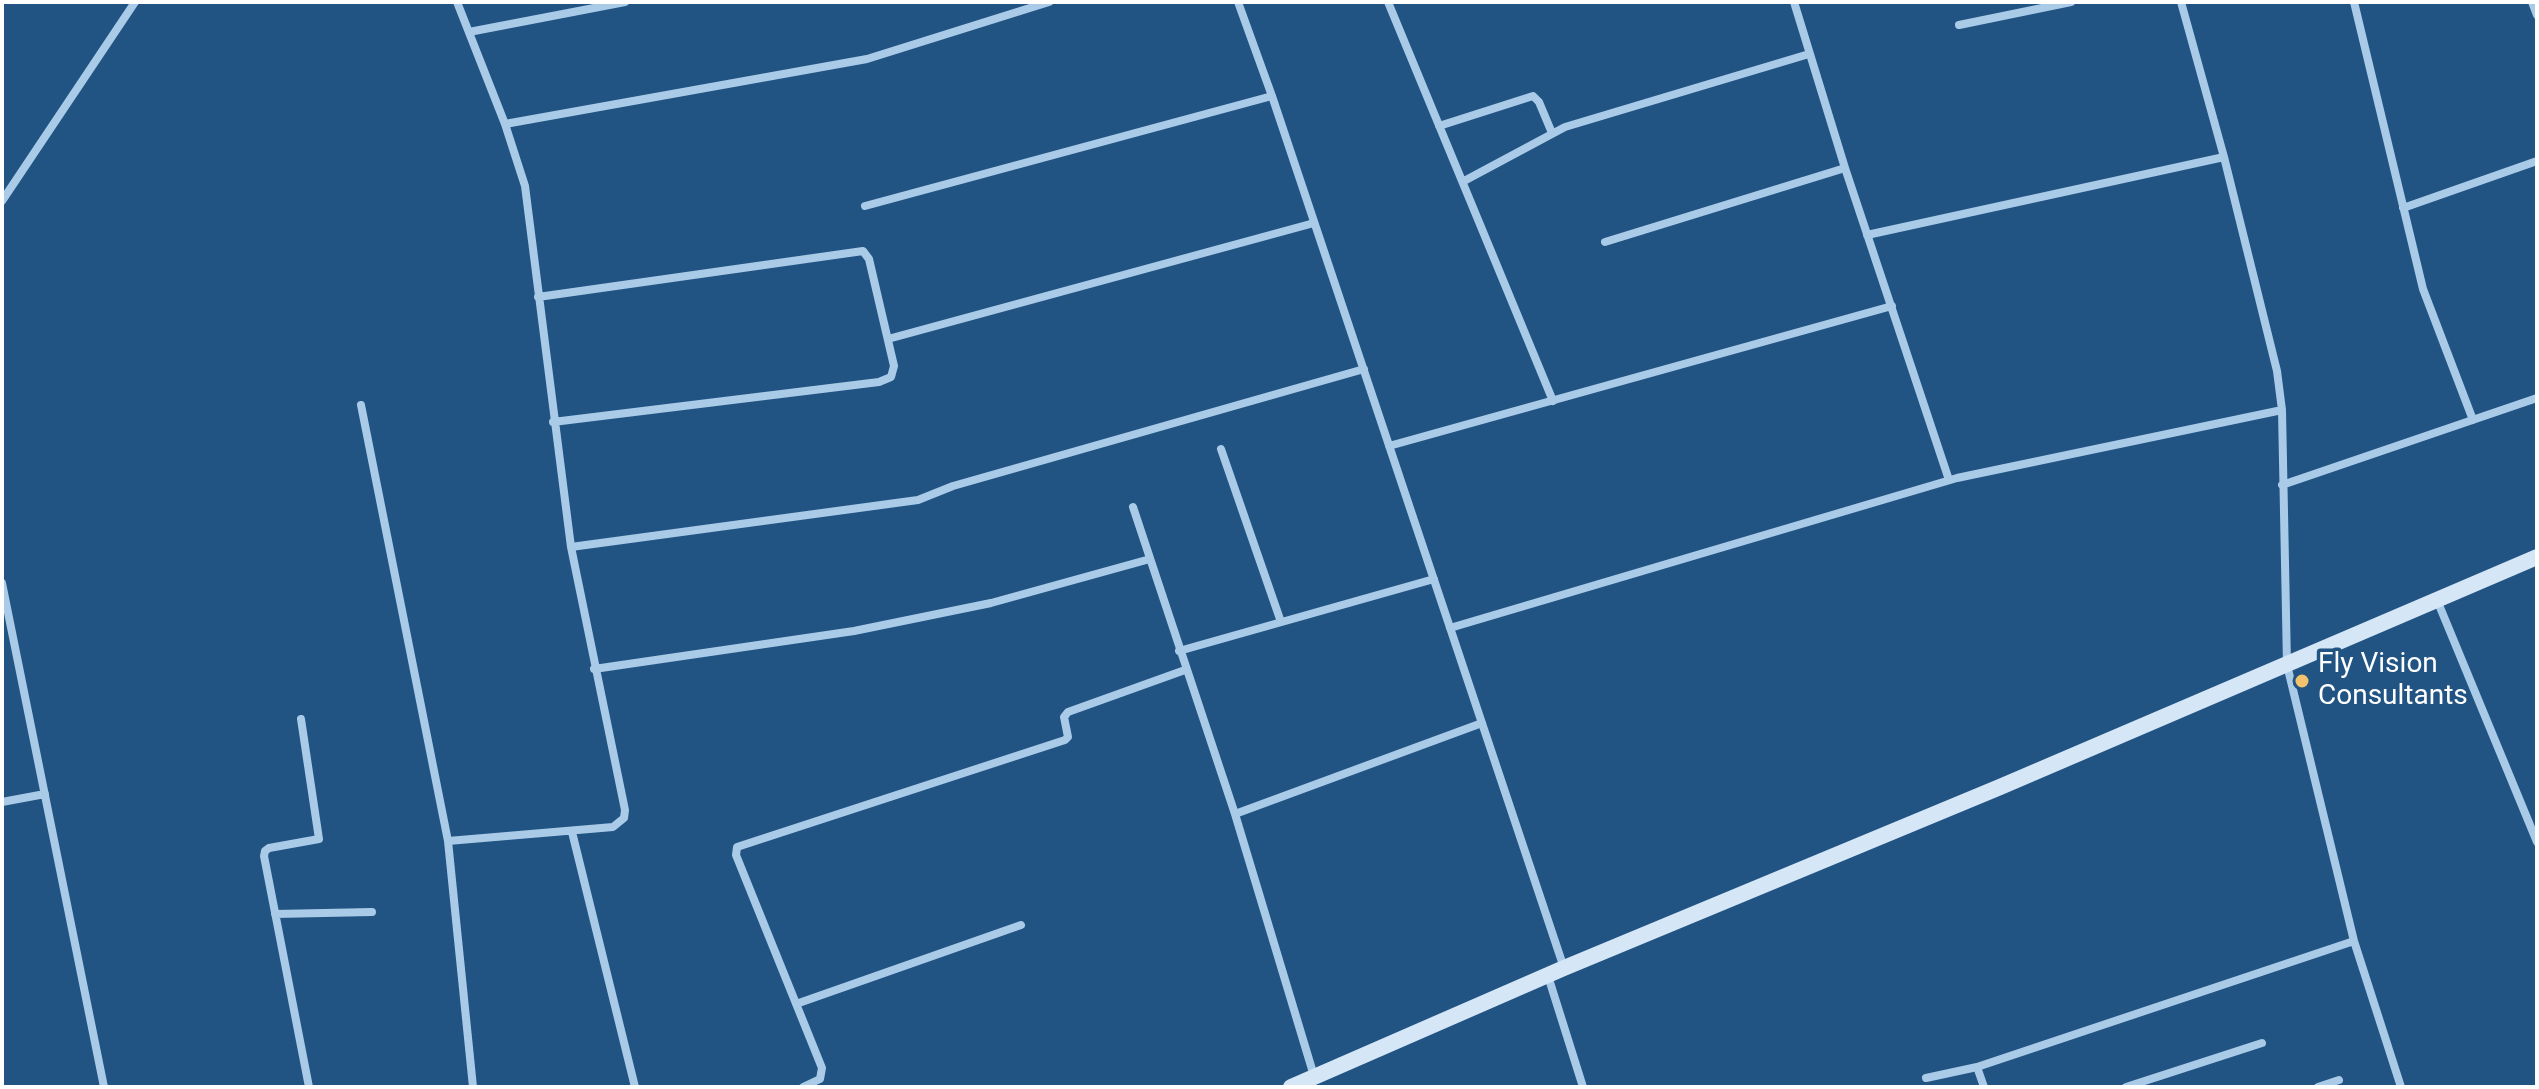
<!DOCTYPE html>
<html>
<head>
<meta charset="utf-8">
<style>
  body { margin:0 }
  #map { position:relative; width:2539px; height:1089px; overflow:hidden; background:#225483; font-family:Roboto,sans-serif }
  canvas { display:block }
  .frame { position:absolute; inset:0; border:4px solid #fff; pointer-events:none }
</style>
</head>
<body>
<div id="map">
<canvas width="2539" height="1089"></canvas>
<div class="frame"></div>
</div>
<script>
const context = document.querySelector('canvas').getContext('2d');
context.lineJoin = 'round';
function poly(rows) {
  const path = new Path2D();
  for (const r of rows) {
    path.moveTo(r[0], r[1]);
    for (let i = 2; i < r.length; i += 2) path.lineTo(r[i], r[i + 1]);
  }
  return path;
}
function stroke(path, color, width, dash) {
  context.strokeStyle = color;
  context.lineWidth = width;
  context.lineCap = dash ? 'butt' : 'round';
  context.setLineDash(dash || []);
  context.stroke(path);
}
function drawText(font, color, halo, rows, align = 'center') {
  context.font = font + ' Roboto,sans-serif';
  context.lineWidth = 7;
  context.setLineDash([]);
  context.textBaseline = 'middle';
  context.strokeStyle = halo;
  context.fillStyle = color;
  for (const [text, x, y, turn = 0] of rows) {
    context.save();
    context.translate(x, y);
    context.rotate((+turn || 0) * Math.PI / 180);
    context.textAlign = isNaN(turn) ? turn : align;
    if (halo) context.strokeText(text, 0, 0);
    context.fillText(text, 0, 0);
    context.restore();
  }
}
stroke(poly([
  [1238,2,1272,96,1564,968],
  [1388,2,1553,401],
  [1794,2,1845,168,1949,480],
  [2181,2,2224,157,2277,371,2282,410,2287,665,2354,941,2401,1087],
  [2354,2,2423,289,2473,420],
  [2532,2,2537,15],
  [1959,25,2071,2],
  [469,32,625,2],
  [505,124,867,59,1049,2],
  [1439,126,1533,96,1539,102,1552,133],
  [1464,181,1565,127,1809,54],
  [2,201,135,2],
  [865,206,1272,96],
  [2403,208,2537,161],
  [1867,235,2224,157],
  [1605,242,1845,168],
  [538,297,863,251,869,259,894,366,891,377,879,382,553,422],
  [888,339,1314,223],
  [361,405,448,841,473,1087],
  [1389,446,1892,306],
  [1221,449,1281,622],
  [2282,485,2537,398],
  [1133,507,1235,814,1314,1076],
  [571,547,918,500,953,486,1364,369],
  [2,583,104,1087],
  [2437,600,2537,842],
  [1450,628,1957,478,2282,410],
  [1179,651,1434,579],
  [594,669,854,631,991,603,1150,559],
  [301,719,319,839,269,848,265,851,264,856,309,1087],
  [2,802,45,794],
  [1235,814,1482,723],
  [572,832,635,1087],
  [448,841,613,827,624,818,625,810,571,547,525,186,505,124,457,2],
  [275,914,372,912],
  [1548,976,1583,1087],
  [796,1004,1021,925],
  [1977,1067,2354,941],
  [1926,1078,1977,1067,1984,1087],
  [803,1087,820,1079,822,1068,736,855,737,847,1065,740,1068,737,1064,717,1068,712,1185,670],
  [2126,1087,2262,1043],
  [2318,1087,2339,1080]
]), '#aacbe8', 8);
stroke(poly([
  [1291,1087,1564,968,2000,787,2537,557]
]), '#d5e6f7', 16);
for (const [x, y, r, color] of [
  [2302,681,8,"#f3c26d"]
]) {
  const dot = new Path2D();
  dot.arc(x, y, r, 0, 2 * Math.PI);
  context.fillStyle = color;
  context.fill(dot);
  stroke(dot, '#225483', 3);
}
drawText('28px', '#fff', '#225483', [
  ["Fly Vision",2318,665],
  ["Consultants",2318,697]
], 'left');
</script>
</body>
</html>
